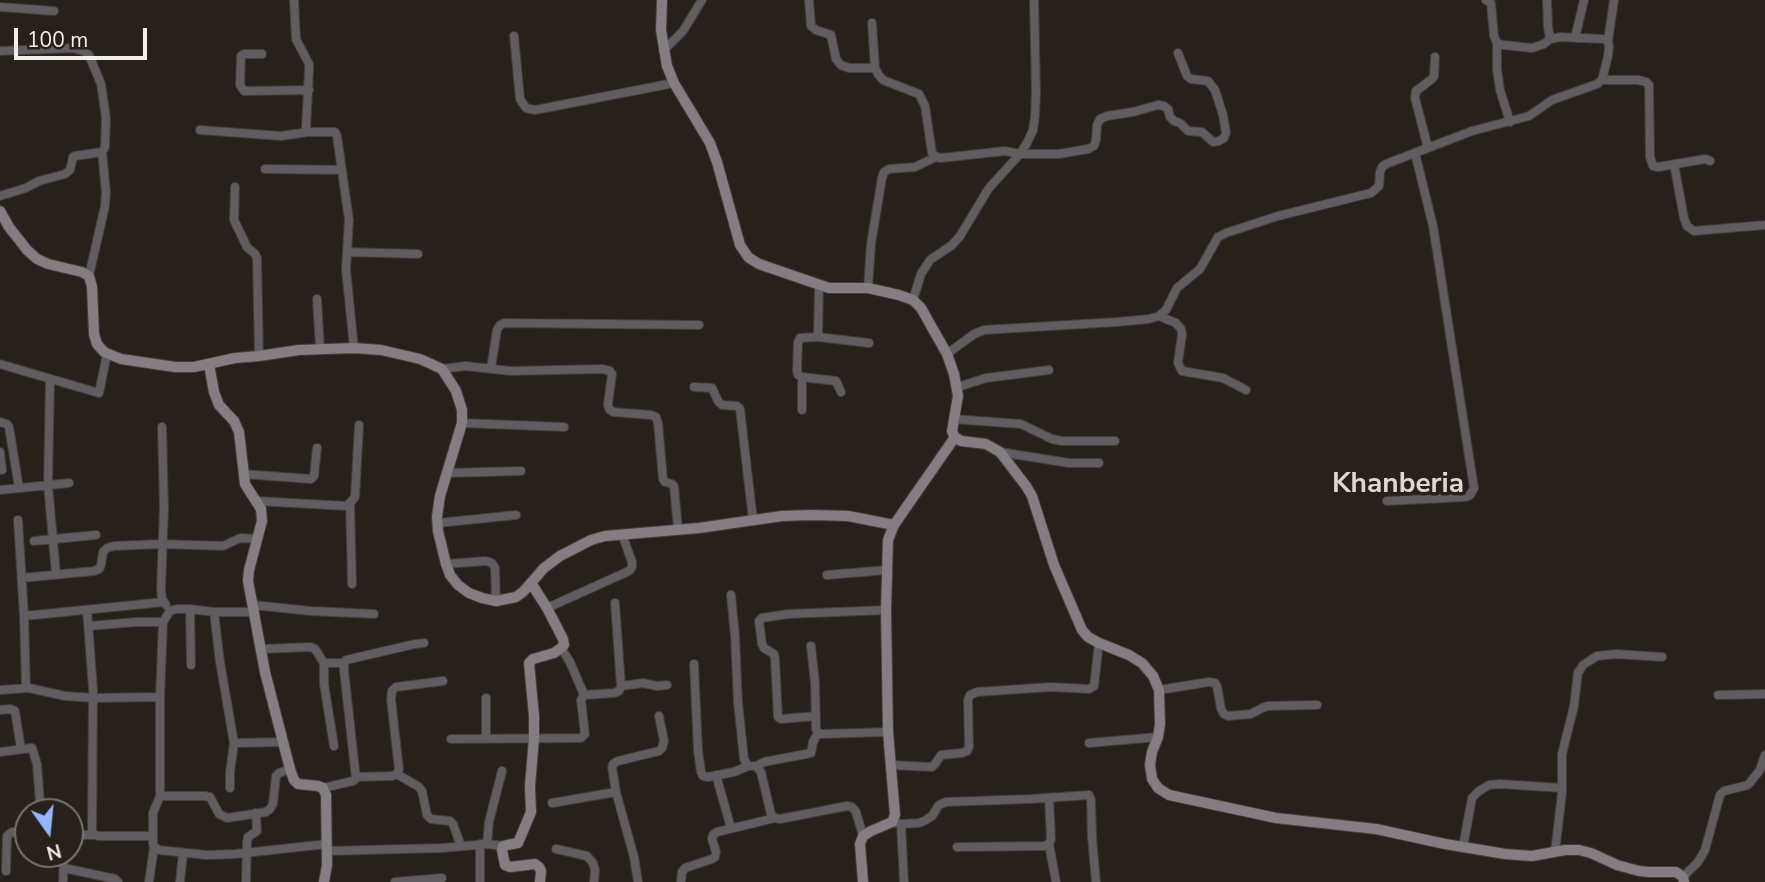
<!DOCTYPE html>
<html>
<head>
<meta charset="utf-8">
<style>
  body { margin:0 }
  #map { position:relative; width:1765px; height:882px; overflow:hidden; background:#28211b; font-family:"Nunito Sans",sans-serif }
  canvas { display:block }
  .north { position:absolute; left:14px; top:798px; width:70px; height:70px; box-sizing:border-box; background:#28211b; border:2px solid #79736e; border-radius:50%; rotate:165deg; font-size:19px; font-weight:700; line-height:28px; text-align:center; color:#f3efeb }
  .north::after { content:''; display:block; margin:auto; width:24px; height:32px; background:#95b6fd; clip-path:polygon(50% 0,100% 100%,50% 72%,0 100%) }
  .scale { position:absolute; left:14px; top:28px; width:133px; height:32px; box-sizing:border-box; border:4px solid #f3efeb; border-top:0; padding-left:9px; font-size:21px; line-height:24px; white-space:nowrap; color:#f3efeb; -webkit-text-stroke:5px #28211b; paint-order:stroke }
</style>
</head>
<body>
<div id="map">
<canvas width="1765" height="882"></canvas>
<div class="north">N</div>
<div class="scale">100 m</div>
</div>
<script>
const context = document.querySelector('canvas').getContext('2d');
context.lineJoin = 'round';
function poly(rows) {
  const path = new Path2D();
  for (const r of rows) {
    path.moveTo(r[0], r[1]);
    for (let i = 2; i < r.length; i += 2) path.lineTo(r[i], r[i + 1]);
  }
  return path;
}
function stroke(path, color, width, dash) {
  context.strokeStyle = color;
  context.lineWidth = width;
  context.lineCap = dash ? 'butt' : 'round';
  context.setLineDash(dash || []);
  context.stroke(path);
}
function drawText(font, color, halo, rows, align = 'center') {
  context.font = font + ' "Nunito Sans",sans-serif';
  context.lineWidth = 7;
  context.setLineDash([]);
  context.textBaseline = 'middle';
  context.strokeStyle = halo;
  context.fillStyle = color;
  for (const [text, x, y, turn = 0] of rows) {
    context.save();
    context.translate(x, y);
    context.rotate((+turn || 0) * Math.PI / 180);
    context.textAlign = isNaN(turn) ? turn : align;
    if (halo) context.strokeText(text, 0, 0);
    context.fillText(text, 0, 0);
    context.restore();
  }
}
const street = poly([
  [294,0,296,39,309,64,309,70,306,128,308,132,335,132,337,136,349,220,347,252],
  [809,0,811,26,816,30,831,35,836,59,841,65,849,68,875,68],
  [1547,0,1548,27,1550,39],
  [0,7,54,11],
  [872,23,875,68,878,74,883,80,919,94,925,106,932,153,936,157,941,158,1005,151,1020,154,1059,154,1088,149,1094,146,1096,140,1097,125,1100,119,1107,116,1133,112,1158,105,1164,106,1168,109,1170,117,1174,121,1180,123,1188,131,1202,132,1213,142,1219,141,1224,138,1226,133,1223,115,1215,90,1208,81,1191,79,1187,76,1178,53],
  [514,36,520,99,526,108,535,110,674,83],
  [1575,38,1584,0],
  [1608,41,1614,0],
  [1497,43,1497,69,1500,90,1510,122],
  [0,51,73,48,83,51,89,55,101,84,106,118,105,147,102,152,75,156,73,157,70,170,65,174,39,181,26,188,0,196],
  [663,51,683,31,702,0],
  [262,54,244,54,241,56,240,85,244,91,309,90],
  [1602,80,1638,80,1646,82,1649,85,1650,157,1653,166,1658,167,1705,159,1710,161],
  [200,130,281,136,308,132],
  [1428,148,1415,98,1416,91,1432,79,1434,76,1435,57],
  [1674,164,1684,218,1687,226,1694,231,1765,225],
  [265,169,342,170],
  [235,187,234,220,247,247,255,254,257,258,259,356],
  [89,276,105,206,106,192,102,152],
  [868,288,871,244,882,178,884,172,889,169,915,167,936,157],
  [317,299,320,348],
  [913,300,921,274,930,260,952,245,960,236,989,188,1020,154,1027,143,1033,130,1035,116,1036,92,1034,0],
  [1159,316,1176,323,1181,329,1182,334,1178,363,1182,371,1223,378,1246,390],
  [818,337,819,285],
  [354,348,346,270,347,252,418,254],
  [947,354,974,334,984,330,1117,322,1149,319,1159,316,1166,310,1177,288,1200,269,1218,237,1226,233,1278,216,1371,193,1379,186,1380,172,1382,167,1386,164,1472,131,1529,116,1552,100,1597,84,1602,80,1608,56,1609,47,1608,41,1603,39,1561,37,1550,39,1544,44,1532,48,1503,45,1497,43,1494,36,1491,3,1486,0],
  [0,364,99,393,107,354],
  [491,368,497,330,500,325,505,323,699,325],
  [442,369,465,366,511,371,603,369,610,371,612,374,608,404,609,409,613,412,651,415,656,417,658,423,663,479,665,482,672,484,674,486,678,529],
  [802,377,802,410],
  [50,380,48,485,56,574],
  [694,387,712,388,718,401,722,405,737,406,740,409,753,520],
  [958,387,986,378,1049,370],
  [841,392,836,381,802,377,798,375,797,370,798,342,800,338,818,337,869,343],
  [953,419,1021,424,1052,439,1062,441,1115,441],
  [0,422,7,424,9,427,19,488],
  [462,423,564,427],
  [162,427,164,508,161,589,162,599,166,605],
  [0,452,2,470],
  [1000,452,1069,463,1099,463],
  [447,473,521,471],
  [243,474,311,479,314,476,317,448],
  [0,490,69,483],
  [257,501,346,506,350,503,355,497,359,425],
  [1387,501,1465,497,1470,495,1474,488,1433,226,1415,153],
  [350,503,352,584],
  [18,520,24,616,164,602],
  [438,523,516,515],
  [34,541,96,535],
  [446,564,486,561,492,563,495,568,496,601],
  [827,575,887,570],
  [22,578,94,571,99,569,101,565,103,552,107,548,114,546,161,544,223,546,240,538,258,539],
  [731,595,735,636,738,703,744,759,748,766,756,766,761,772,771,814,775,818,780,819,847,806,852,807,856,812,863,836],
  [253,605,311,611,374,614],
  [547,608,629,571,632,567,632,562,622,534],
  [190,609,191,665],
  [87,610,93,689,92,832,95,835,99,836,153,836],
  [214,612,220,662,234,743,283,742],
  [254,612,214,612,190,609,177,609,170,611,163,622,160,697,160,796,153,813,153,843,154,847,159,850,207,855,235,854,327,844],
  [24,616,26,688],
  [89,626,136,622,163,622],
  [811,646,815,683,816,729,818,733,822,734,888,732],
  [561,648,570,662,584,695],
  [261,649,311,647,315,649,324,663,344,663],
  [324,663,324,684,334,746],
  [694,664,698,750,701,772,703,776,708,777,734,772,748,766],
  [621,686,643,683,657,686,667,685],
  [0,690,29,688,65,696,94,698,160,697],
  [1159,690,1209,682,1215,683,1217,686,1221,709,1224,714,1228,716,1251,714,1262,708,1268,706,1317,705],
  [1718,695,1765,694],
  [486,698,486,739],
  [0,710,10,709,15,711,21,749],
  [816,716,781,719,778,717,775,659,774,654,764,648,762,644,759,621,762,618,788,614,886,610],
  [451,739,581,738,585,734,581,700,584,695,614,693,619,691,621,686,615,603],
  [1089,743,1158,737],
  [0,752,32,748,37,764,40,803],
  [890,765,932,767,935,764,941,755,962,753,967,751,969,747,968,700,970,695,977,692,1051,687,1089,689,1094,686,1099,643],
  [756,766,764,762,811,753,813,742,818,733],
  [397,774,419,787,422,791,427,815,431,819,450,821,453,824,461,846],
  [716,775,731,828],
  [356,777,392,776,397,774,399,769,391,699,392,691,396,687,443,681],
  [230,788,230,772,234,743],
  [323,788,353,781,356,779,344,670,344,663,346,660,415,644,424,643],
  [160,796,204,796,210,797,219,814,227,818,266,812,270,809,273,804,276,776,279,773,290,769],
  [552,803,616,792],
  [892,822,901,824,919,823,926,820,932,816,939,805,946,802,1030,799,1089,795,1091,800,1092,837,1096,882],
  [901,824,904,882],
  [70,835,95,835],
  [480,844,480,882],
  [487,844,489,822,502,771],
  [1049,844,1056,882],
  [957,847,1044,846,1049,844,1051,839,1049,798],
  [1463,847,1472,798,1479,791,1489,785,1500,784,1562,788],
  [556,849,587,856,593,863,595,870,594,882],
  [327,851,442,848,487,844,503,846],
  [1555,852,1562,793,1562,754,1574,706,1578,673,1583,665,1597,656,1616,654,1662,657],
  [64,868,115,879,118,882],
  [6,871,7,836,12,832,28,832],
  [1683,877,1698,862,1705,850,1720,795,1724,791,1748,785,1760,770,1765,755],
  [63,882,64,854],
  [149,882,154,847],
  [180,882,183,853],
  [246,882,247,842,248,837,257,831,256,813],
  [395,882,442,878],
  [638,882,634,857,616,792,612,767,613,764,618,761,659,751,662,748,664,741,659,716],
  [681,882,682,872,685,868,712,859,715,857,716,852,712,839,713,835,717,832,775,818]
]);
const secondary = poly([
  [662,0,661,30,667,66,674,83,710,143,717,162,740,245,748,257,759,264,829,288,868,288,899,295,913,300,921,308,947,354,954,374,958,396,952,431,955,437,961,441,986,444,1000,452,1026,486,1032,496,1054,565,1082,630,1088,637,1099,643,1129,655,1142,663,1153,676,1159,690,1160,724,1158,737,1152,752,1150,765,1152,779,1158,788,1169,795,1276,818,1376,829,1445,844,1505,854,1532,856,1565,850,1579,850,1591,853,1617,865,1639,871,1649,872,1676,872,1683,877,1684,882],
  [0,211,9,227,27,250,37,259,48,264,82,272,89,276,92,287,94,334,97,344,104,352,121,359,175,367,194,367,235,358,259,356,299,350,354,348,381,350,420,359,442,369,456,391,462,410,462,423,440,496,437,517,438,531,446,564,450,575,458,585,469,593,482,598,496,601,516,597,523,592,544,568,560,556,591,540,605,536,699,528,782,516,812,515,848,516,894,525],
  [209,364,214,392,219,405,234,421,239,432,245,484,261,509,262,521,249,570,248,581,265,672,290,769,294,780,298,784,318,786,323,788,326,795,327,865,324,882],
  [531,583,547,608,563,639,564,645,561,648,554,653,533,659,529,663,534,716,534,738,530,786,531,812,518,843,507,845,503,846,502,850,505,865,510,867,535,864,539,867,541,871,540,882],
  [863,882,860,844,863,836,871,831,892,822,895,815,888,732,886,610,888,540,894,525,955,437]
]);
stroke(street, '#443e38', 10);
stroke(secondary, '#443e38', 12);
stroke(street, '#615c5f', 8);
stroke(secondary, '#847d81', 10);
drawText('bold 28px', '#e0d7ce', '#28211b', [
  ["Khanberia",1398,485]
]);
</script>
</body>
</html>
